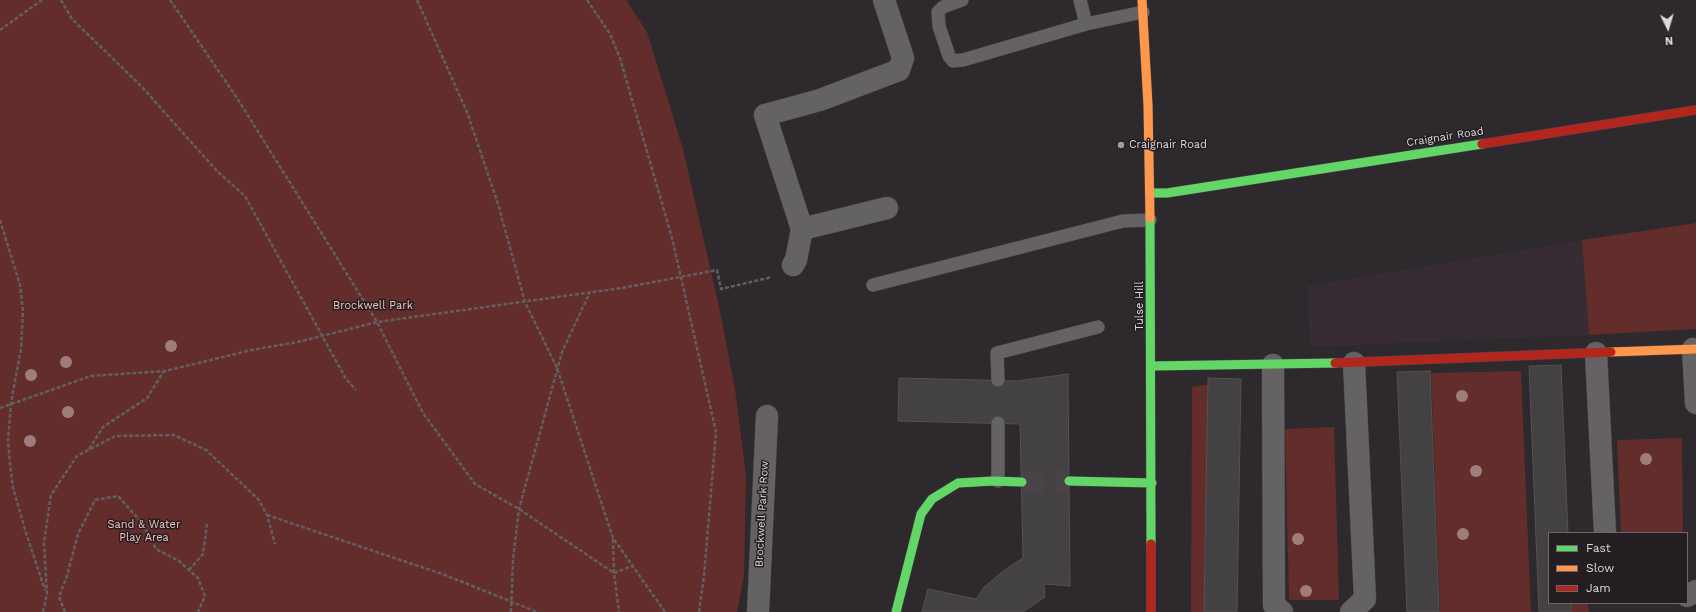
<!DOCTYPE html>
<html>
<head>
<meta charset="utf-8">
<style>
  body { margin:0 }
  #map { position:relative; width:1696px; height:612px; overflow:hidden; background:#2d292c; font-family:"Work Sans",sans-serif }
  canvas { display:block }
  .legend { position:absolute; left:1548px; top:532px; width:140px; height:72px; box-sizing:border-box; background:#241e23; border:1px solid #6e686d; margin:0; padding:5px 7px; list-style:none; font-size:12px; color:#dcd8db }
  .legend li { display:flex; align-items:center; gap:8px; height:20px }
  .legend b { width:20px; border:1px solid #6e686d }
  .north { position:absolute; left:1648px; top:8px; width:40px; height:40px; -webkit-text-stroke:3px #241e23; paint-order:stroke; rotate:175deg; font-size:11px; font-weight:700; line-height:16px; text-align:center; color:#dcd8db }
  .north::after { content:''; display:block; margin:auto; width:14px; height:18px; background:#dcd8db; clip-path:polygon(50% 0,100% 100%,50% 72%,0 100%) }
</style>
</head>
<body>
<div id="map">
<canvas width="1696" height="612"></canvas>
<ul class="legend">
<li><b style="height:5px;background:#63d668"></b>Fast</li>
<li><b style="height:5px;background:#ff974d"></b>Slow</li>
<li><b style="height:5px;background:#b3261e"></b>Jam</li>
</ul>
<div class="north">N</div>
</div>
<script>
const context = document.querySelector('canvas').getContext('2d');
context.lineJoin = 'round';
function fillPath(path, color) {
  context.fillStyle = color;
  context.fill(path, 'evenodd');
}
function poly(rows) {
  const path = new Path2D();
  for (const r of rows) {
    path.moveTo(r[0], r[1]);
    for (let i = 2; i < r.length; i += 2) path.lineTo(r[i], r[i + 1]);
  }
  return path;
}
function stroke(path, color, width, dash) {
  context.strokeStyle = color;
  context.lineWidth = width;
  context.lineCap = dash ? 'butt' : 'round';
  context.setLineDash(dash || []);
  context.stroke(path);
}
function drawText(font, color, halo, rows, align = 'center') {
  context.font = font + ' "Work Sans",sans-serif';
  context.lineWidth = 3;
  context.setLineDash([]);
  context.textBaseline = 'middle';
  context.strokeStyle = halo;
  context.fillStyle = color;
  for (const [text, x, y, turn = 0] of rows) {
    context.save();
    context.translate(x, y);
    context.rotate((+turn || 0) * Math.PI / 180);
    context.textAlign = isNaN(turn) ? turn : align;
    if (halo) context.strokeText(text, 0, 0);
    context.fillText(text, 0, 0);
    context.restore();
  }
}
fillPath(poly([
  [1582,240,1589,335,1310,347,1307,286]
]), '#372c34');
fillPath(poly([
  [0,0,626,0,647,32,683,149,720,311,735,389,746,475,744,577,737,612,0,612],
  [1696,223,1696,329,1589,335,1582,240],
  [1521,371,1531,612,1440,612,1431,373],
  [1212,384,1211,612,1191,612,1192,387],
  [1334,427,1339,600,1289,600,1285,429],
  [1682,438,1683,533,1621,533,1617,440],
  [1571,603,1587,603,1589,612,1571,612]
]), '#622d2b');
const building = poly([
  [1561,365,1568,533,1549,533,1549,603,1571,603,1571,612,1539,612,1529,366,1561,365],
  [1430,371,1439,612,1407,612,1397,372,1430,371],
  [1068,374,1070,586,1044,584,1045,597,1023,612,922,612,928,589,976,599,984,587,1006,569,1023,558,1020,424,898,421,899,378,1017,381,1068,374],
  [1208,378,1241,379,1237,612,1204,612,1208,378]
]);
fillPath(building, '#444143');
stroke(building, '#555153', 1);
stroke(poly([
  [1022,482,1069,481]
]), '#474346', 22, [22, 11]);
const lane = poly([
  [962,0,943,7,938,12,939,26,949,56,953,61,963,60,1086,24,1143,12],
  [1080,0,1086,24],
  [873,285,1123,221,1150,220],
  [998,380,997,353,1098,327],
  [998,481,998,423]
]);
const street = poly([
  [802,229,765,115,820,100,899,70,903,58,884,0],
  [793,265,796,260,802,229,887,208],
  [1693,349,1696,403],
  [1596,353,1605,533],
  [1273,365,1274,605,1282,612],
  [1687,596,1696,591],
  [758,612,767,416],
  [1351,612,1365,599,1354,363]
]);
const fast = poly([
  [1150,193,1167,193,1482,144],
  [1150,218,1151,544],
  [1152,366,1335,363],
  [1069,481,1152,483],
  [896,612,921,514,932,499,958,483,993,481,1022,482]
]);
const slow = poly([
  [1142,0,1148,105,1150,218],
  [1611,352,1696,349]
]);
const jam = poly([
  [1482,144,1696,110],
  [1335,363,1611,352],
  [1151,544,1151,612]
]);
stroke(lane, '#494548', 14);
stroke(street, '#494548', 23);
stroke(fast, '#494548', 10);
stroke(slow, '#494548', 10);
stroke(jam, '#494548', 10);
stroke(poly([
  [61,0,72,19,141,86,217,171,245,196,346,379,356,390],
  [170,0,237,98,377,322,423,413,475,484,519,509,614,573,632,566],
  [417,0,467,112,498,204,525,302,557,368,613,538,665,612],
  [587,0,610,34,620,58,672,238,716,432,704,576,699,612],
  [0,30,42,0],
  [0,220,20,285,23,311,21,349,11,403,8,441,10,464,13,488,26,533,45,590],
  [0,408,91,376,165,371,252,350,298,342,377,322,622,288,717,270,721,289,772,277],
  [89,449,103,427,147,398,164,371],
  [267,515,445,575,537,612],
  [613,539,614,573,619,612],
  [189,570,203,554,207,524],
  [43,612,47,594,44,542,51,495,77,456,115,436,174,435,206,450,258,499,267,515,275,544],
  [65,612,59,597,67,576,78,534,95,500,118,496,142,523,156,549,179,561,198,578,205,596,198,612],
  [511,612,513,559,519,509,562,352,590,292]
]), '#625f61', 2.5, [4, 2]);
stroke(lane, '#646263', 13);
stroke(street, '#646263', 22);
stroke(fast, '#63d668', 9);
stroke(slow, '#ff974d', 9);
stroke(jam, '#b3261e', 9);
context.fillStyle = '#9d7e7c';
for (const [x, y] of [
  [171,346],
  [66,362],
  [31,375],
  [1462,396],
  [68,412],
  [30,441],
  [1646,459],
  [1476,471],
  [1463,534],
  [1298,539],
  [1306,591]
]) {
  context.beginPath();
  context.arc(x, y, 6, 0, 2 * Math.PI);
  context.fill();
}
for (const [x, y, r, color] of [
  [1121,145,4,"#9f9b9e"]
]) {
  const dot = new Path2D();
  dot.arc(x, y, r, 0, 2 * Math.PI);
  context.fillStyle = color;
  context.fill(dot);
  stroke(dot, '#241e23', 1.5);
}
drawText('11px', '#dcd8db', '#241e23', [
  ["Craignair Road",1445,137,-9],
  ["Tulse Hill",1140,306,-90],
  ["Brockwell Park Row",762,514,-87]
]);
drawText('11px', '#dcd8db', '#241e23', [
  ["Craignair Road",1129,145]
], 'left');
drawText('11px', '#f9c3be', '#241e23', [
  ["Brockwell Park",373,306],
  ["Sand & Water",144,525],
  ["Play Area",144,538]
]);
</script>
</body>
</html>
